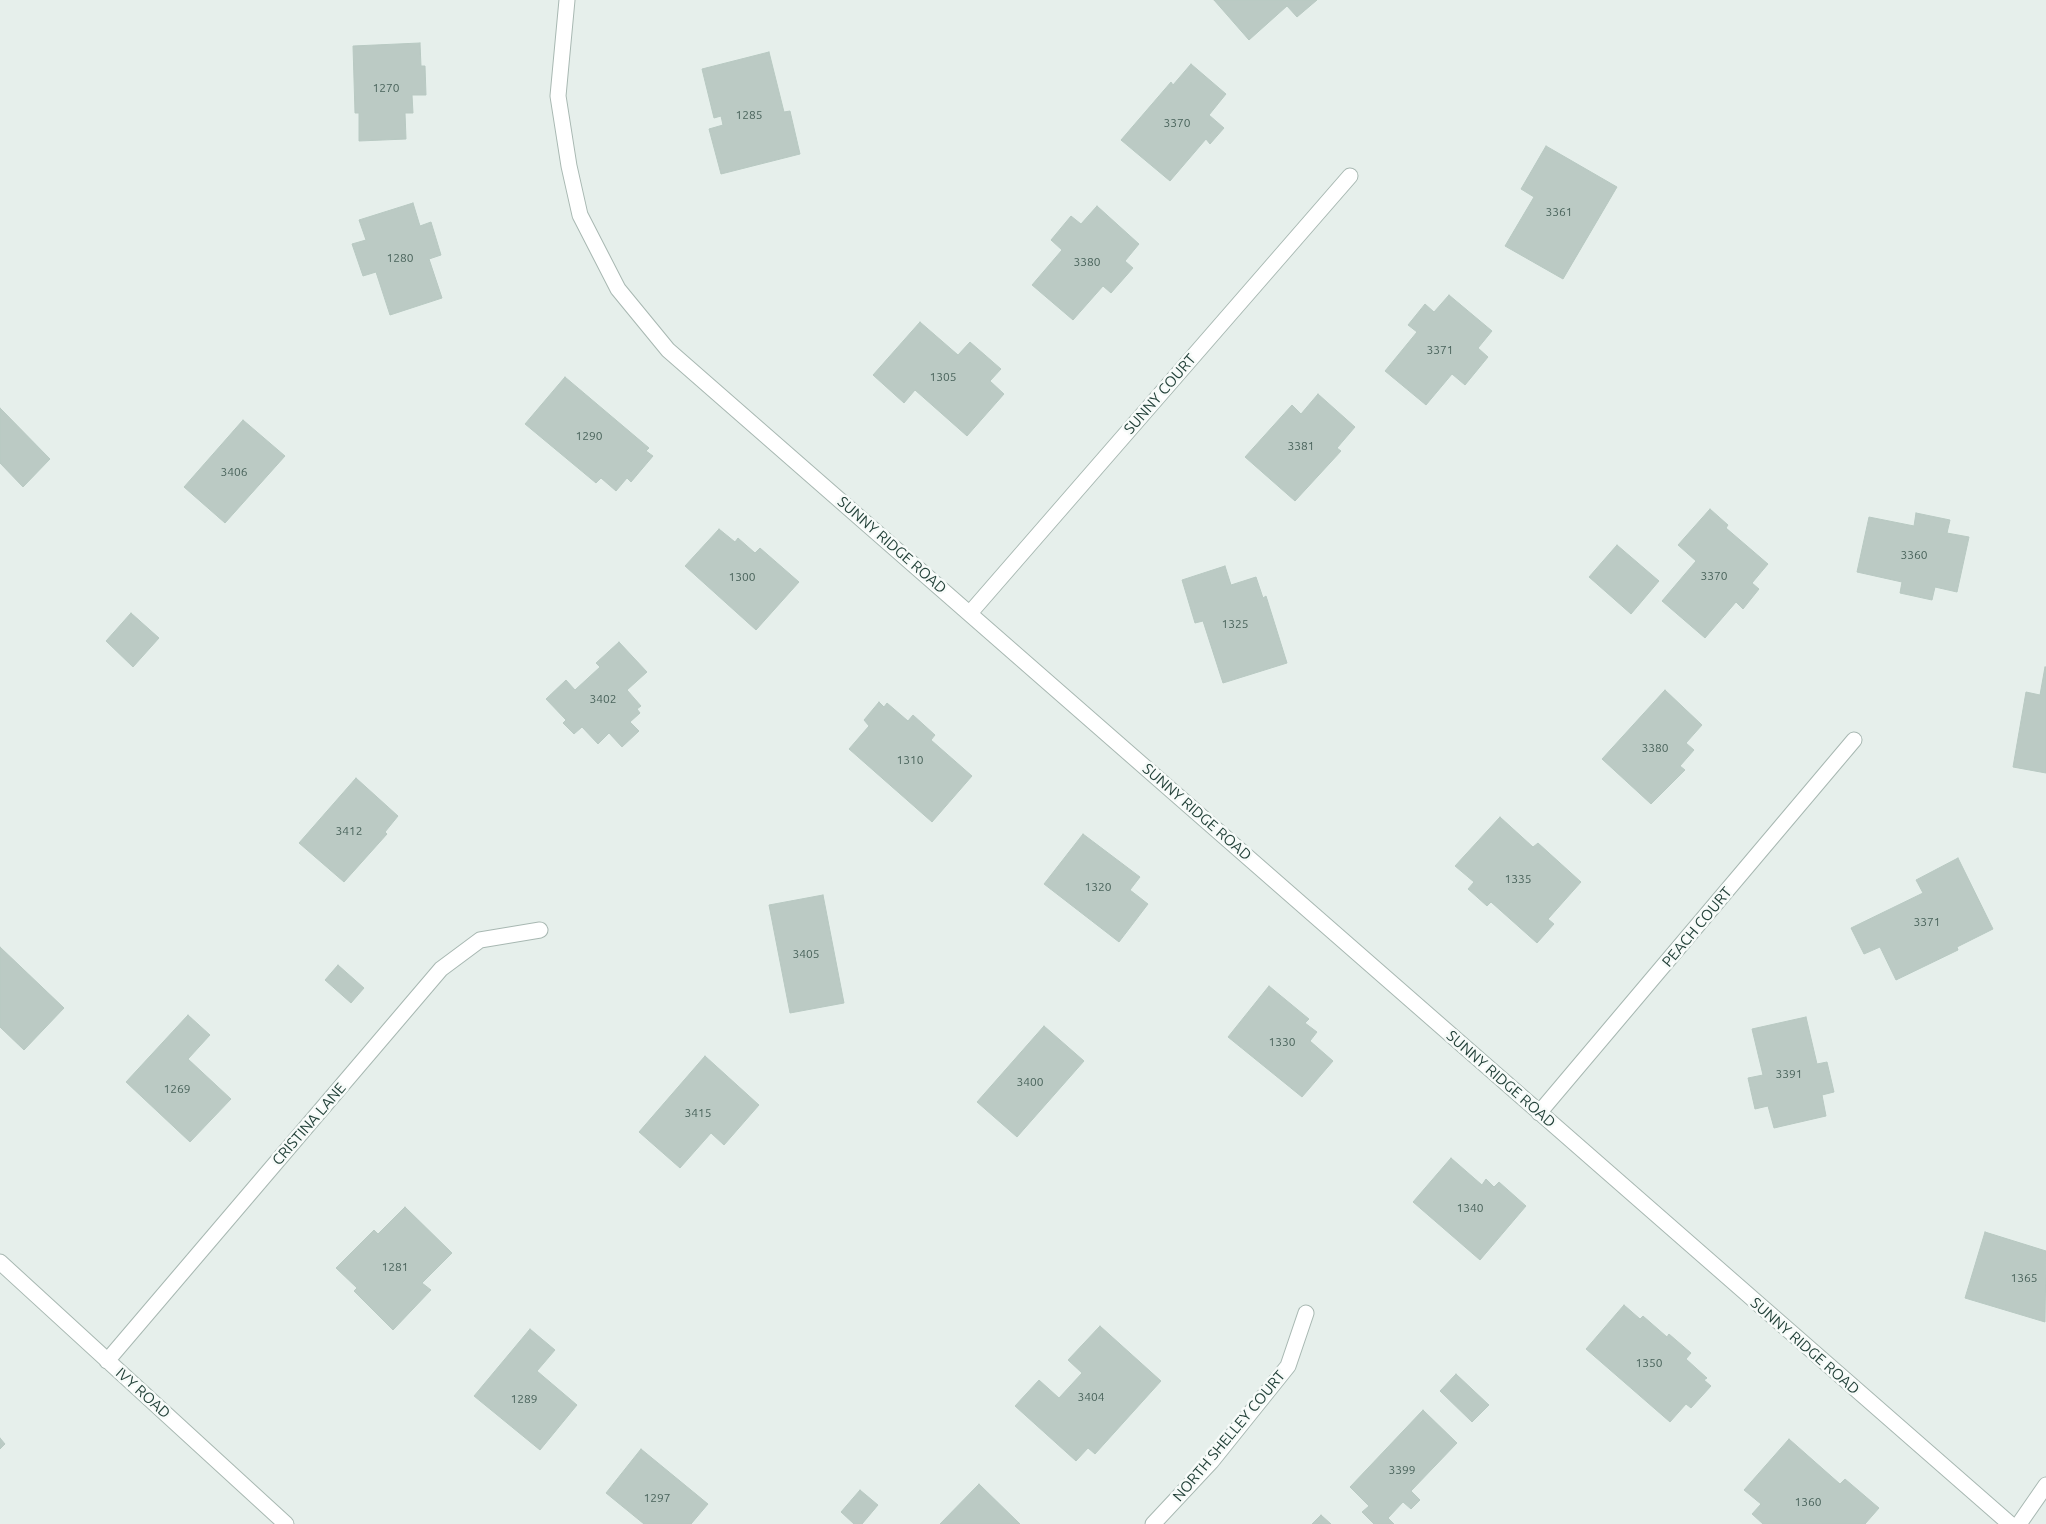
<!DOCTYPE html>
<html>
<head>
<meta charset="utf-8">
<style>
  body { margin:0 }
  canvas { display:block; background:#e6efeb }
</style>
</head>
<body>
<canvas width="2046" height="1524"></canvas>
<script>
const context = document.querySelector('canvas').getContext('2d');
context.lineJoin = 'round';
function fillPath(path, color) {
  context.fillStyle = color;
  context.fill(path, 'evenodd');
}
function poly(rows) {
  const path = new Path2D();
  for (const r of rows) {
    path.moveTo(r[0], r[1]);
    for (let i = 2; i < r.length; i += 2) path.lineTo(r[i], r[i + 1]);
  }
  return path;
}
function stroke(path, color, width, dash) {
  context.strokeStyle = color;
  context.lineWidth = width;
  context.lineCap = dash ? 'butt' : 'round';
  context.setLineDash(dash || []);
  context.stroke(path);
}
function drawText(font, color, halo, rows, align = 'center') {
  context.font = font + ' Ubuntu,sans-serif';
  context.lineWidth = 5;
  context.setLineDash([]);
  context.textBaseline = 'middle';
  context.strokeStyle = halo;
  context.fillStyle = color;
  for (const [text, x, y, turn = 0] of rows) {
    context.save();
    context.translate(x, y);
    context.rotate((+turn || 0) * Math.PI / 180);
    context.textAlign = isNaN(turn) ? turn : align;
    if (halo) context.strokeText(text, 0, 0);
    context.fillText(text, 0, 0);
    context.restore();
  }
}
const building = poly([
  [1214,0,1317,0,1297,17,1287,6,1249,40,1214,0],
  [420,43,421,66,425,66,426,95,412,95,413,113,405,113,406,139,359,141,359,113,355,113,353,46,420,43],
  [769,52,784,112,790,111,800,154,721,174,709,129,723,125,721,116,714,118,702,69,769,52],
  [1191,64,1226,94,1209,115,1224,128,1210,144,1206,139,1170,181,1121,140,1171,82,1173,85,1191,64],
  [1546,146,1617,187,1563,279,1505,246,1534,197,1521,189,1546,146],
  [413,203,420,226,431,222,441,255,429,259,442,298,390,315,376,272,363,276,352,244,366,240,359,220,413,203],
  [1097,206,1139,244,1125,261,1133,268,1111,293,1103,286,1073,320,1032,285,1062,250,1051,240,1071,216,1081,224,1097,206],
  [1449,295,1492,331,1478,348,1488,357,1465,385,1452,374,1426,405,1385,371,1417,332,1408,325,1425,304,1434,312,1449,295],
  [920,322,958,355,970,342,1001,369,990,381,1004,394,967,436,915,390,904,403,873,375,920,322],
  [565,377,649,448,646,451,653,456,631,482,627,478,616,491,601,478,596,483,525,424,565,377],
  [1318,394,1355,427,1337,448,1341,451,1295,501,1245,457,1292,405,1301,414,1318,394],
  [0,408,50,459,23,487,0,463,0,408],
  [243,420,285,456,225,523,184,487,243,420],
  [1710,509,1728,525,1726,528,1768,564,1752,583,1759,589,1743,609,1736,602,1705,638,1662,601,1696,561,1678,545,1710,509],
  [1916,513,1950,520,1947,533,1969,537,1957,592,1935,587,1932,600,1900,593,1902,582,1857,572,1869,517,1914,526,1916,513],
  [719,529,735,542,738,538,755,553,760,548,799,582,756,630,685,566,719,529],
  [1617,545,1659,581,1631,614,1589,577,1617,545],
  [1225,566,1231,585,1256,577,1263,598,1266,596,1287,663,1223,683,1203,621,1195,623,1182,580,1225,566],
  [131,613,159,638,133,667,106,641,131,613],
  [619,642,647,672,627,690,641,706,637,709,640,713,630,722,639,731,622,747,609,733,598,744,582,727,574,734,563,723,566,720,546,699,566,680,575,690,600,667,596,663,619,642],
  [2045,667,2046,667,2046,773,2013,767,2026,692,2040,695,2045,667],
  [1665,690,1702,725,1686,743,1694,750,1680,766,1685,770,1651,804,1602,759,1665,690],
  [879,702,884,707,887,703,908,721,913,715,935,735,931,740,972,776,932,822,849,749,869,726,864,720,879,702],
  [356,778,398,816,385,832,387,834,344,882,299,843,356,778],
  [1500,817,1533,847,1538,843,1581,882,1548,919,1554,924,1537,943,1491,902,1487,906,1468,889,1474,882,1455,866,1500,817],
  [1083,834,1140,877,1130,890,1148,904,1119,942,1044,884,1083,834],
  [1958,858,1993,929,1957,947,1958,950,1896,980,1880,947,1864,954,1851,928,1923,893,1916,880,1958,858],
  [823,895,844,1003,790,1013,769,905,823,895],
  [0,947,64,1008,24,1050,0,1027,0,947],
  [338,965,364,988,351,1003,325,980,338,965],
  [1269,986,1309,1019,1305,1023,1317,1032,1310,1041,1333,1061,1302,1097,1228,1037,1269,986],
  [188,1015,210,1035,188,1059,231,1099,190,1142,126,1082,188,1015],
  [1806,1017,1817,1064,1827,1062,1834,1092,1822,1095,1826,1116,1774,1128,1768,1106,1755,1109,1748,1078,1763,1075,1752,1029,1806,1017],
  [1044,1026,1084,1061,1017,1137,977,1102,1044,1026],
  [705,1056,759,1105,724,1145,711,1133,680,1168,639,1132,705,1056],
  [1451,1158,1482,1185,1486,1179,1494,1187,1499,1182,1526,1206,1480,1260,1413,1202,1451,1158],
  [405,1207,452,1253,422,1283,431,1290,393,1330,354,1291,357,1288,336,1268,374,1230,378,1234,405,1207],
  [1985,1232,2046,1251,2045,1322,1965,1298,1985,1232],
  [1624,1305,1640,1319,1643,1316,1667,1337,1669,1334,1691,1353,1686,1359,1707,1378,1704,1380,1711,1386,1691,1408,1686,1404,1670,1422,1586,1349,1624,1305],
  [1100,1326,1161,1381,1095,1454,1088,1448,1076,1461,1015,1406,1039,1380,1059,1398,1082,1373,1068,1360,1100,1326],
  [530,1329,555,1350,537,1371,577,1405,540,1450,474,1396,530,1329],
  [1456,1374,1489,1405,1472,1422,1440,1391,1456,1374],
  [1423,1410,1457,1443,1411,1491,1420,1500,1411,1509,1403,1502,1388,1518,1394,1524,1374,1524,1362,1512,1369,1506,1350,1487,1423,1410],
  [0,1438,5,1444,0,1449,0,1438],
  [1789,1439,1840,1484,1845,1479,1879,1508,1865,1524,1763,1524,1752,1514,1761,1504,1744,1490,1789,1439],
  [641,1449,708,1504,691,1524,644,1524,606,1493,641,1449],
  [979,1484,1020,1524,940,1524,979,1484],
  [860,1490,878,1505,862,1524,854,1524,841,1512,860,1490],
  [1321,1515,1331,1524,1312,1524,1321,1515]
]);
fillPath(building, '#bbcac4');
stroke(building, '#b8c9c2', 1);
const minor = poly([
  [567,0,558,96,569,166,580,215,618,289,668,350,2010,1524],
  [970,613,1350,176],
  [1539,1113,1854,740],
  [0,1262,286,1524],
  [107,1361,441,969,480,940,540,930],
  [1153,1524,1211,1462,1288,1366,1306,1313],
  [2019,1524,2046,1485]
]);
stroke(minor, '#a8b8b2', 17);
stroke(minor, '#fff', 15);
drawText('12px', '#4a645c', null, [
  ["1270",386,88],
  ["1285",749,115],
  ["3370",1177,123],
  ["3361",1559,212],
  ["1280",400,258],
  ["3380",1087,262],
  ["3371",1440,350],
  ["1305",943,377],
  ["1290",589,436],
  ["3381",1301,446],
  ["3406",234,472],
  ["3360",1914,555],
  ["3370",1714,576],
  ["1300",742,577],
  ["1325",1235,624],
  ["3402",603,699],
  ["3380",1655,748],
  ["1310",910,760],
  ["3412",349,831],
  ["1335",1518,879],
  ["1320",1098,887],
  ["3371",1927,922],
  ["3405",806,954],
  ["1330",1282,1042],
  ["3391",1789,1074],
  ["3400",1030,1082],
  ["1269",177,1089],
  ["3415",698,1113],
  ["1340",1470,1208],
  ["1281",395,1267],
  ["1365",2024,1278],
  ["1350",1649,1363],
  ["3404",1091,1397],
  ["1289",524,1399],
  ["3399",1402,1470],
  ["1297",657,1498],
  ["1360",1808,1502]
]);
drawText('15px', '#24423a', '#f7fbf9', [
  ["SUNNY COURT",1160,394,-49],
  ["SUNNY RIDGE ROAD",892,545,41],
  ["SUNNY RIDGE ROAD",1197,812,41],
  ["PEACH COURT",1697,927,-50],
  ["SUNNY RIDGE ROAD",1501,1079,41],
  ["CRISTINA LANE",309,1124,-49],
  ["SUNNY RIDGE ROAD",1805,1346,41],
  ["IVY ROAD",143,1393,42],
  ["NORTH SHELLEY COURT",1229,1436,-50]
]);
</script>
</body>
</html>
